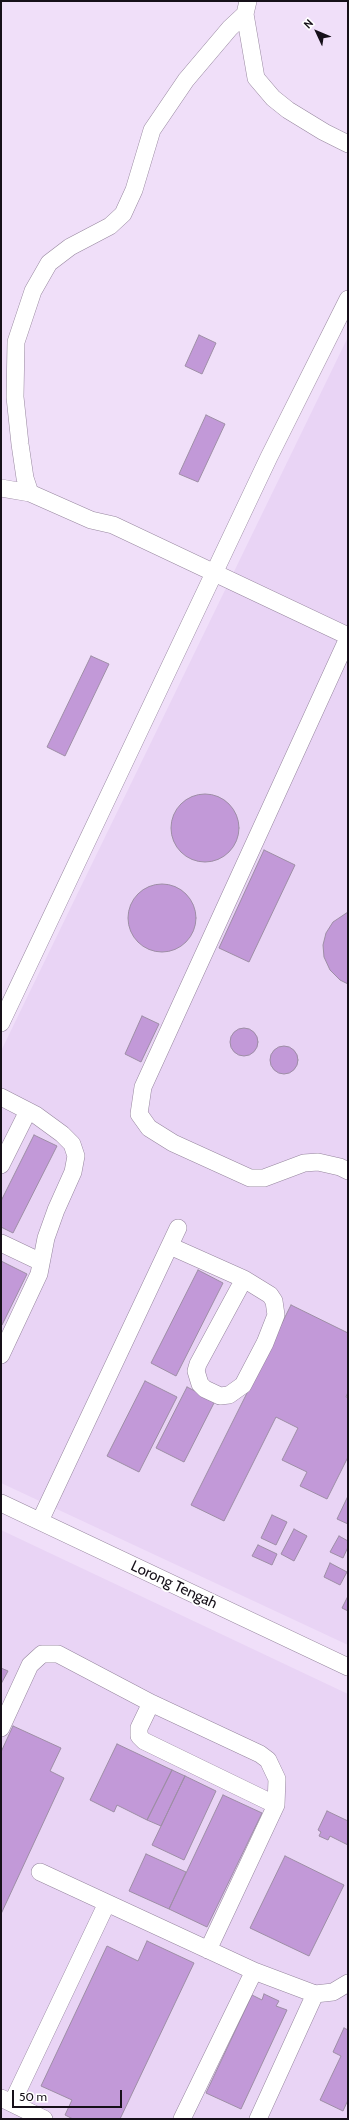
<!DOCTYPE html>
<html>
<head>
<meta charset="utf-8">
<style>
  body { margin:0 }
  #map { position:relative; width:349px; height:2120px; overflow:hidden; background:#f0dff9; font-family:Cabin,sans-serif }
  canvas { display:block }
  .frame { position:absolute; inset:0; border:2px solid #161019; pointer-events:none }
  .north { position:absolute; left:297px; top:12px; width:40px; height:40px; -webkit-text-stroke:3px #fff; paint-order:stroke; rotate:314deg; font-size:11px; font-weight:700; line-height:16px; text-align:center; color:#161019 }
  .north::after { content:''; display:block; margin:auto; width:14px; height:18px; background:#161019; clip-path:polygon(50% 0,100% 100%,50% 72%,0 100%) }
  .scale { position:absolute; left:12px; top:2090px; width:110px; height:18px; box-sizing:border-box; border:2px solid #161019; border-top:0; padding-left:5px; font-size:12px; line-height:14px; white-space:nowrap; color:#161019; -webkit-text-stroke:3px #fff; paint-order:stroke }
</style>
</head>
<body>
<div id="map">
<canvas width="349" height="2120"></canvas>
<div class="frame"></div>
<div class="north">N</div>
<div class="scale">50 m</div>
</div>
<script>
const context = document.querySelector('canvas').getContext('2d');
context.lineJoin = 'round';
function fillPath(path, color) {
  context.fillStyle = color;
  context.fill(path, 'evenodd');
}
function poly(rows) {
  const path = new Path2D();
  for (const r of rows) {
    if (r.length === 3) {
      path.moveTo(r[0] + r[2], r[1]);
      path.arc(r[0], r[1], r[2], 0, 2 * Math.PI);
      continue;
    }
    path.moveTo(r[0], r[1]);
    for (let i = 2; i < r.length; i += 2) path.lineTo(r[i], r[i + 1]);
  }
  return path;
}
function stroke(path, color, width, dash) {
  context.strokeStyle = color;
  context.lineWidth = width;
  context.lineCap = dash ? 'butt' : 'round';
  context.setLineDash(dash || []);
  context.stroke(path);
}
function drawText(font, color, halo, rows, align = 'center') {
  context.font = font + ' Cabin,sans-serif';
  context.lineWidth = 3.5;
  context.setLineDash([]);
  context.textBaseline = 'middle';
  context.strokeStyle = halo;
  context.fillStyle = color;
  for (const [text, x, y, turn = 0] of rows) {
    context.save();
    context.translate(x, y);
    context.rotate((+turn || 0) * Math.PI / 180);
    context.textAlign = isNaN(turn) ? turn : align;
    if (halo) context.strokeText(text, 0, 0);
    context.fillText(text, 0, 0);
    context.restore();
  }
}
fillPath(poly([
  [348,337,348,1645,1,1483,1,1051],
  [1,1530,348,1694,348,2119,1,2119]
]), '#e9d4f5');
const building = poly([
  [199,335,216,343,202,374,185,366,199,335],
  [206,415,225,424,198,482,179,474,206,415],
  [91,656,109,664,65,756,47,747,91,656],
  [205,828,34],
  [264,850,295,865,249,962,219,948,264,850],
  [162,918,34],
  [348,912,348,984,340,980,330,970,324,957,323,945,326,933,333,922,348,912],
  [142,1016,159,1024,141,1062,125,1054,142,1016],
  [244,1042,14],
  [284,1060,14],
  [34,1135,57,1146,13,1233,1,1227,1,1201,34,1135],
  [1,1261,27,1274,2,1325,1,1325,1,1261],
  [198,1270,223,1283,176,1376,151,1363,198,1270],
  [291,1305,348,1333,348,1392,346,1397,348,1398,348,1457,327,1499,300,1486,307,1472,282,1460,298,1428,276,1417,224,1521,191,1505,291,1305],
  [145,1381,177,1397,139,1472,107,1456,145,1381],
  [187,1387,215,1401,184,1462,156,1448,187,1387],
  [348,1496,348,1524,337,1519,348,1496],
  [272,1515,287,1522,276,1545,261,1538,272,1515],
  [294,1529,307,1536,294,1561,281,1554,294,1529],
  [339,1536,348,1541,348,1547,343,1558,330,1552,339,1536],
  [258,1545,277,1554,272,1565,252,1556,258,1545],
  [330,1563,347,1572,340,1585,324,1577,330,1563],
  [348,1596,348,1611,342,1608,348,1596],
  [1,1668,8,1671,1,1684,1,1668],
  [13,1726,61,1748,50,1771,64,1778,1,1914,1,1752,13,1726],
  [117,1744,172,1770,147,1820,117,1805,114,1812,90,1800,117,1744],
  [172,1770,185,1776,161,1826,147,1820,172,1770],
  [185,1776,216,1791,184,1860,152,1845,185,1776],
  [223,1795,262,1813,207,1927,169,1909,223,1795],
  [327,1811,348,1821,348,1845,330,1836,328,1840,319,1836,321,1832,318,1830,327,1811],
  [146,1854,186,1872,169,1909,129,1891,146,1854],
  [285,1856,344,1885,309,1956,250,1928,285,1856],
  [147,1941,194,1963,120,2119,73,2119,65,2115,72,2100,41,2086,107,1946,138,1961,147,1941],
  [264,1994,279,2001,276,2006,287,2010,241,2109,206,2093,252,1995,262,2000,264,1994],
  [344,2028,348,2030,348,2100,343,2111,320,2100,341,2056,333,2052,344,2028]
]);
fillPath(building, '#c299d8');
stroke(building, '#9e8ea6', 1);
const minor = poly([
  [245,14,256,78,273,98,288,110,324,132,348,144],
  [1,488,30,493,91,520,113,525,348,636],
  [30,493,25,478,20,444,15,397,16,342,33,291,49,263,70,247,110,226,123,214,134,190,152,130,186,80,230,28,245,14,248,1],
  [348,638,143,1087,139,1114,149,1128,173,1143,250,1178,264,1178,304,1163,318,1162,340,1167,348,1171],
  [1,1023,269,457,348,299],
  [1,1097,36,1115,62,1134,72,1144,76,1156,73,1172,56,1210,46,1238,39,1274,1,1355],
  [1,1165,28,1111],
  [1,1243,41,1262],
  [170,1246,244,1279],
  [244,1279,270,1295,274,1301,276,1315,265,1343,243,1385,229,1395,220,1396,205,1389,200,1384,196,1371,198,1364,244,1279],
  [1,1503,348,1667],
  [40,1521,178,1228],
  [151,1703,260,1754,268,1760,277,1779,276,1805,208,1950],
  [1,1728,30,1665,42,1654,58,1654,151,1703,139,1728,139,1736,144,1741,276,1805],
  [40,1872,254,1971,315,1994,333,1992,348,1983],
  [1,2098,44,2119],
  [12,2103,107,1903],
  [182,2119,254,1971],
  [258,2119,315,1994]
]);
stroke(minor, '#96869e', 18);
stroke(minor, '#fff', 17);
drawText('15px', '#161019', '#fff', [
  ["Lorong Tengah",174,1585,25]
]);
</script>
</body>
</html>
